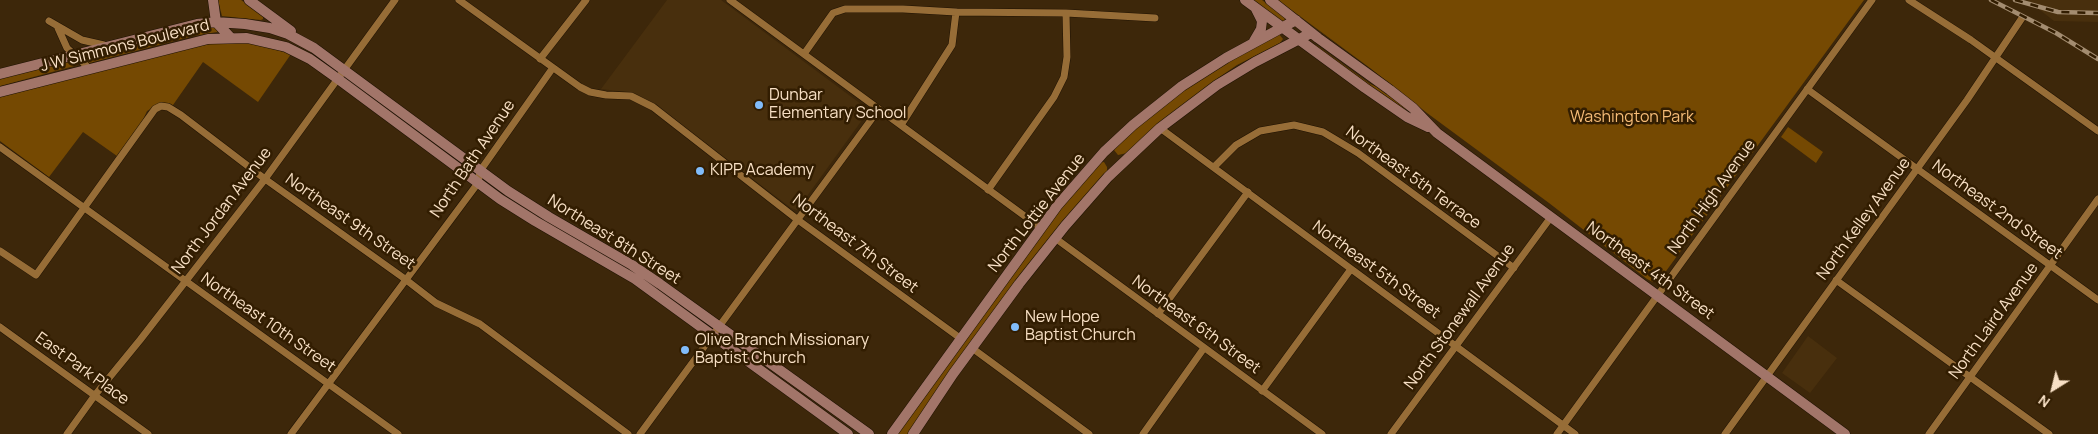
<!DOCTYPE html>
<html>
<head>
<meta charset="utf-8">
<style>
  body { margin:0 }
  #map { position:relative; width:2098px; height:434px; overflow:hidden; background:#3d270a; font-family:Manrope,sans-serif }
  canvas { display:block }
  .north { position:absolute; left:2028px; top:364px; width:50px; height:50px; -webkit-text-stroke:4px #321d01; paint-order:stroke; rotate:216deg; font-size:14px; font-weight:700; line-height:20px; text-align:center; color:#f8e0c5 }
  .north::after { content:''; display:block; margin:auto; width:18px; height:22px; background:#f8e0c5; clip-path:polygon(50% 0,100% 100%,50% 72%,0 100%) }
</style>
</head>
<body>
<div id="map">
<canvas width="2098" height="434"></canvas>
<div class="north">N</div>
</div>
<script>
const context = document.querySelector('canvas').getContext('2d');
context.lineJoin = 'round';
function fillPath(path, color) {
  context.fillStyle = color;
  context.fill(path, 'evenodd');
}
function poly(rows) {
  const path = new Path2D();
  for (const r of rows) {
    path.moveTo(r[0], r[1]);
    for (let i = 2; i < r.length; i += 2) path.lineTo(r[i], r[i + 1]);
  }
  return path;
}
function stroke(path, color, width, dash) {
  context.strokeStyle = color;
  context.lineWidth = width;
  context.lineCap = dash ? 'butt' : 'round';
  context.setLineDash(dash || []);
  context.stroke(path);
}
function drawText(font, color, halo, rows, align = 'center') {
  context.font = font + ' Manrope,sans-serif';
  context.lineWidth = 5;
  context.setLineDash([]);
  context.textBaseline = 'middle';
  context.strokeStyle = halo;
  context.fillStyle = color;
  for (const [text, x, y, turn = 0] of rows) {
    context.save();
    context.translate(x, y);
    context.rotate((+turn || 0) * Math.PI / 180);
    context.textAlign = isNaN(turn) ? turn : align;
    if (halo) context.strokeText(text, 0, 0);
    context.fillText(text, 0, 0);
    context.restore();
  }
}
fillPath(poly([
  [667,0,721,0,865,107,865,116,797,210,791,208,654,104,634,93,601,89],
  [2027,0,2098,0,2098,22,2054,21],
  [1808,336,1837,358,1810,393,1782,373]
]), '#482f0d');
fillPath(poly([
  [218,0,241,0,263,15,263,19,261,20,222,16],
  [1254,0,1262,0,1285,18,1284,21,1280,20],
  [1278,0,1864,0,1661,278,1653,282,1647,279,1549,203,1427,113,1370,68],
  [199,27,216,27,218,29,217,32,193,36,89,63,84,61,83,58],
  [1278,33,1283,39,1280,43,1237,65,1218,78,1127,153,1118,155,1114,150,1118,143,1204,73],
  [221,42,252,43,291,54,258,102,203,62,173,105,159,104,147,111,140,126,117,156,83,132,49,177,0,141,0,97,198,46],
  [1316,45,1370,84,1377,87,1410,112,1410,113,1314,47],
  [75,60,78,65,0,86,0,79],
  [1788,127,1823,152,1816,163,1781,137],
  [1104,162,1107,167,1107,173,910,434,898,434,1038,235,1098,163]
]), '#754902');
const street = poly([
  [459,0,580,87,590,92,606,95,631,96,653,107,798,220,960,338],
  [730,0,1041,228],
  [1909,0,1971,40,2098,131],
  [49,21,82,40,104,45],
  [58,28,67,48,90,69],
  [804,54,833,13,845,9,903,9,956,12,1066,13,1155,18],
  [540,59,586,0],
  [1807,89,2098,300],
  [901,125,952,45,956,12],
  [1160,128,1575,434],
  [0,147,398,434],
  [1214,167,1236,145,1260,131,1294,125,1323,132,1358,153,1514,268],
  [988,190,1054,97,1064,77,1067,57,1066,13],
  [1055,238,1322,434],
  [0,251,36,275,155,109,161,106,168,107,181,115,265,179,405,279,436,303,480,324,628,434],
  [1836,280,2049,434],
  [1158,314,1248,192],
  [0,327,148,434],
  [972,348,1089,434],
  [1262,391,1351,269],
  [67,434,95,395,140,340,265,179,395,0],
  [291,434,478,183,480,171,552,69],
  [640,434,879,109],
  [1143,434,1204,348],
  [1391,434,1551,217],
  [1557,434,1872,0],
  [1725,434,1967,100,2022,18],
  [1929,434,2098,199]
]);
const secondary = poly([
  [213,0,216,22,230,37],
  [249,0,291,31],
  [1245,0,1365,88,1407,117,1428,127],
  [1270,0,1318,38,1390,90,1413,108,1437,133,1845,434],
  [1254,41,1261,29,1262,21,1256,9],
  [0,74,197,24,216,22,245,24,270,28,288,34,314,48,508,191,549,217,632,265,660,284,869,434],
  [0,92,208,39,247,38,286,47,310,59,338,79,500,199,535,221,635,279,848,434],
  [892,434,1057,206,1104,152,1133,125,1182,86,1226,58,1296,20],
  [913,434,953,374,1019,284,1065,226,1108,177,1160,128,1217,85,1255,62,1311,33]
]);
stroke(street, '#1f1203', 8);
stroke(secondary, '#1f1203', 11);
stroke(street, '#976d37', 7);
stroke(secondary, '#a27569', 10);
const rail = poly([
  [1991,0,2056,33,2098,59],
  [2015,0,2058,12,2098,13]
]);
stroke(rail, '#a38c70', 4.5);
stroke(rail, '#321d01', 2.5, [8]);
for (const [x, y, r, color] of [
  [759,105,5,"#81bcfa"],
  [700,171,5,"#81bcfa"],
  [1015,327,5,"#81bcfa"],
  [685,350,5,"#81bcfa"]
]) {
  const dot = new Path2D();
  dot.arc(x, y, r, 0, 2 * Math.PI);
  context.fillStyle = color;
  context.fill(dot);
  stroke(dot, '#321d01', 2);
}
drawText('16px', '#f8e0c5', '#321d01', [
  ["J W Simmons Boulevard",125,46,-14],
  ["North Bath Avenue",473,159,-56],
  ["Northeast 5th Terrace",1413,178,36],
  ["North High Avenue",1712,197,-54],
  ["Northeast 2nd Street",1997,210,36],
  ["North Jordan Avenue",222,211,-53],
  ["North Lottie Avenue",1037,213,-52],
  ["North Kelley Avenue",1864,219,-54],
  ["Northeast 9th Street",350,222,35],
  ["Northeast 8th Street",614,240,32],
  ["Northeast 7th Street",855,244,37],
  ["Northeast 5th Street",1376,270,36],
  ["Northeast 4th Street",1650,271,36],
  ["North Stonewall Avenue",1460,317,-54],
  ["North Laird Avenue",1994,321,-54],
  ["Northeast 10th Street",268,323,35],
  ["Northeast 6th Street",1196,325,36],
  ["East Park Place",82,369,36]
]);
drawText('16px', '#f8e0c5', '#321d01', [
  ["Dunbar",769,96],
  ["Elementary School",769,114],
  ["KIPP Academy",710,171],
  ["New Hope",1025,318],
  ["Baptist Church",1025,336],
  ["Olive Branch Missionary",695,341],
  ["Baptist Church",695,359]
], 'left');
drawText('16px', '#f6bc77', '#321d01', [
  ["Washington Park",1632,118]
]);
</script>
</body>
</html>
